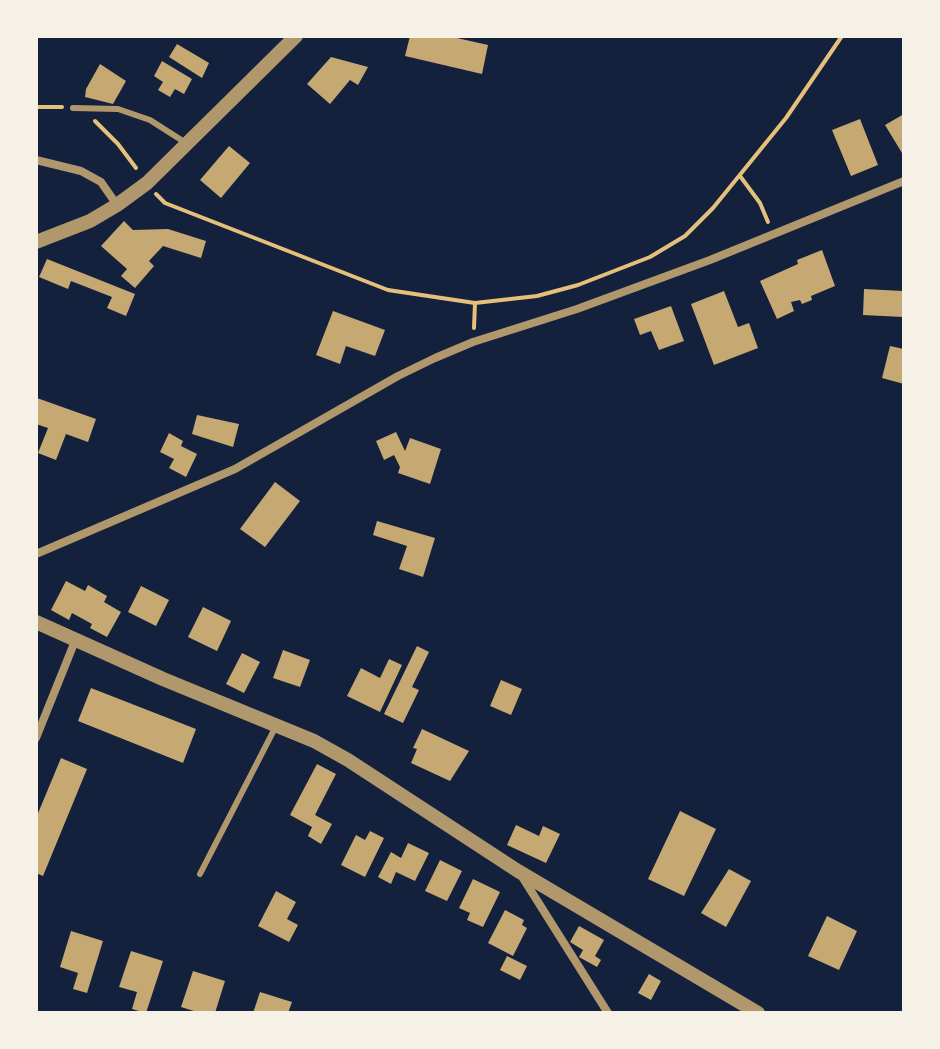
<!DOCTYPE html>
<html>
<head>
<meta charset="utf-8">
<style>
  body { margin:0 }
  #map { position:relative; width:940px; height:1049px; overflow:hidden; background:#14213d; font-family:Jost,sans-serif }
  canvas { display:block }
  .frame { position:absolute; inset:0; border:38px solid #f6f1e7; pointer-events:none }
</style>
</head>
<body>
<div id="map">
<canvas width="940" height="1049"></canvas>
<div class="frame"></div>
</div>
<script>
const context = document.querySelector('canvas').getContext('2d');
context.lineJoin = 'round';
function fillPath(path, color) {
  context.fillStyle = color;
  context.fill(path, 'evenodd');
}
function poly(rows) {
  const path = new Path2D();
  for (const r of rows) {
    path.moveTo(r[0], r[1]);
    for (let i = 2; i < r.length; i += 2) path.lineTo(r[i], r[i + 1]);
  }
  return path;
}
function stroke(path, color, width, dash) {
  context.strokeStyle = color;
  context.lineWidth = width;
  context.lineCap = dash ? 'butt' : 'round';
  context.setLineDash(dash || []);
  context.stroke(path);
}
fillPath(poly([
  [410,36,448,36,488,45,482,74,405,56],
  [177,44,209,63,202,78,169,57],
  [331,57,368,67,358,85,350,80,330,104,307,84],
  [162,61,192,79,184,94,175,89,170,97,158,90,163,82,154,76],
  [100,64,126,81,113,104,85,97,86,89],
  [904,114,904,152,902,153,885,125],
  [860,119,878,165,851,176,832,130],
  [229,146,250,163,221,198,200,180],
  [124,221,133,230,168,229,206,241,201,258,163,246,149,261,154,266,135,288,121,276,127,269,101,246],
  [822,250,835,286,811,296,812,300,802,304,800,300,791,302,794,311,777,319,760,281,798,264,797,260],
  [47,259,135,294,126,316,107,308,112,297,71,281,68,289,39,277],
  [864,289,903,291,903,317,863,315],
  [724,291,738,327,749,323,758,348,714,365,691,304],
  [671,306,684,341,659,350,651,331,640,335,634,319],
  [333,311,385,330,375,356,346,346,340,364,316,355],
  [890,346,904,349,904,384,882,378],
  [37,398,96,419,88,442,66,434,56,460,38,453,48,428,36,424],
  [197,415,239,424,233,447,192,434],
  [396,432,405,451,410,438,441,449,430,484,398,473,400,467,394,455,384,460,376,441],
  [169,433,183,441,181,446,197,454,186,477,169,468,174,459,160,452],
  [275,482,300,501,265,547,240,529],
  [377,521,435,538,423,577,399,569,407,546,373,535],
  [66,581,85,591,88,585,107,596,104,602,121,612,107,637,90,628,92,624,72,613,69,620,51,610],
  [141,586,169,600,156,626,128,612],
  [203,607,231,621,217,651,188,637],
  [417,646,429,652,412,687,419,690,403,723,384,714],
  [283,650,310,660,300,687,273,678],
  [242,653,260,662,244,693,226,684],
  [389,659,402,665,380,712,347,696,361,668,380,678],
  [501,680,522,689,511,715,490,706],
  [91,688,196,729,183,763,78,721],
  [422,729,469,751,450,781,411,763,417,749,413,748],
  [61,758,87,769,43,876,36,873,36,818],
  [317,764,336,774,315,815,332,824,321,844,308,836,312,827,290,815],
  [680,811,716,829,684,896,648,879],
  [516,825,539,836,543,826,560,834,546,863,507,845],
  [370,831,384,838,365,877,341,865,356,835,365,840],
  [408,843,429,853,415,881,396,872,391,884,378,877,391,852,401,858],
  [440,860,462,871,447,901,425,891],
  [729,869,751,881,726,927,701,913],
  [473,879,500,892,483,927,467,920,470,913,459,908],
  [276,891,296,902,287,919,298,925,289,942,258,926],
  [505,910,524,920,522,925,527,928,513,956,488,943],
  [827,916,857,931,839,970,808,956],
  [579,926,604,940,595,956,601,960,597,967,579,957,583,950,570,942],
  [71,931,103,941,87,993,73,989,78,973,60,967],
  [131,951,163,961,146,1013,132,1009,137,992,119,987],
  [507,956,527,966,520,980,500,970],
  [193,971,225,981,215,1013,200,1013,181,1007],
  [649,974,661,981,651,1000,638,993],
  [260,992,292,1002,288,1013,253,1013]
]), '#c6a872');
stroke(poly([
  [36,107,62,107],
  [95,121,118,144,136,168],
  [740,176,760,203,768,222],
  [156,194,165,203,388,290,475,303,537,296,578,285,650,257,685,236,713,208,786,118,842,36],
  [474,328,475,303]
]), '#e5c07b', 4);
stroke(poly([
  [73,108,118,109,150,120,186,143],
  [200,874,275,728]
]), '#b1986c', 6);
stroke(poly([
  [36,160,81,171,101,182,117,205],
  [36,554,235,469,398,376,435,358,473,342,577,309,710,260,904,181],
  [36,738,75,641],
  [521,875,608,1013]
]), '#b1986c', 8);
stroke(poly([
  [36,242,90,221,117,205,147,183,296,36],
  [36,622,163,679,314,741,348,760,518,871,758,1013]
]), '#b1986c', 14);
</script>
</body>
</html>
